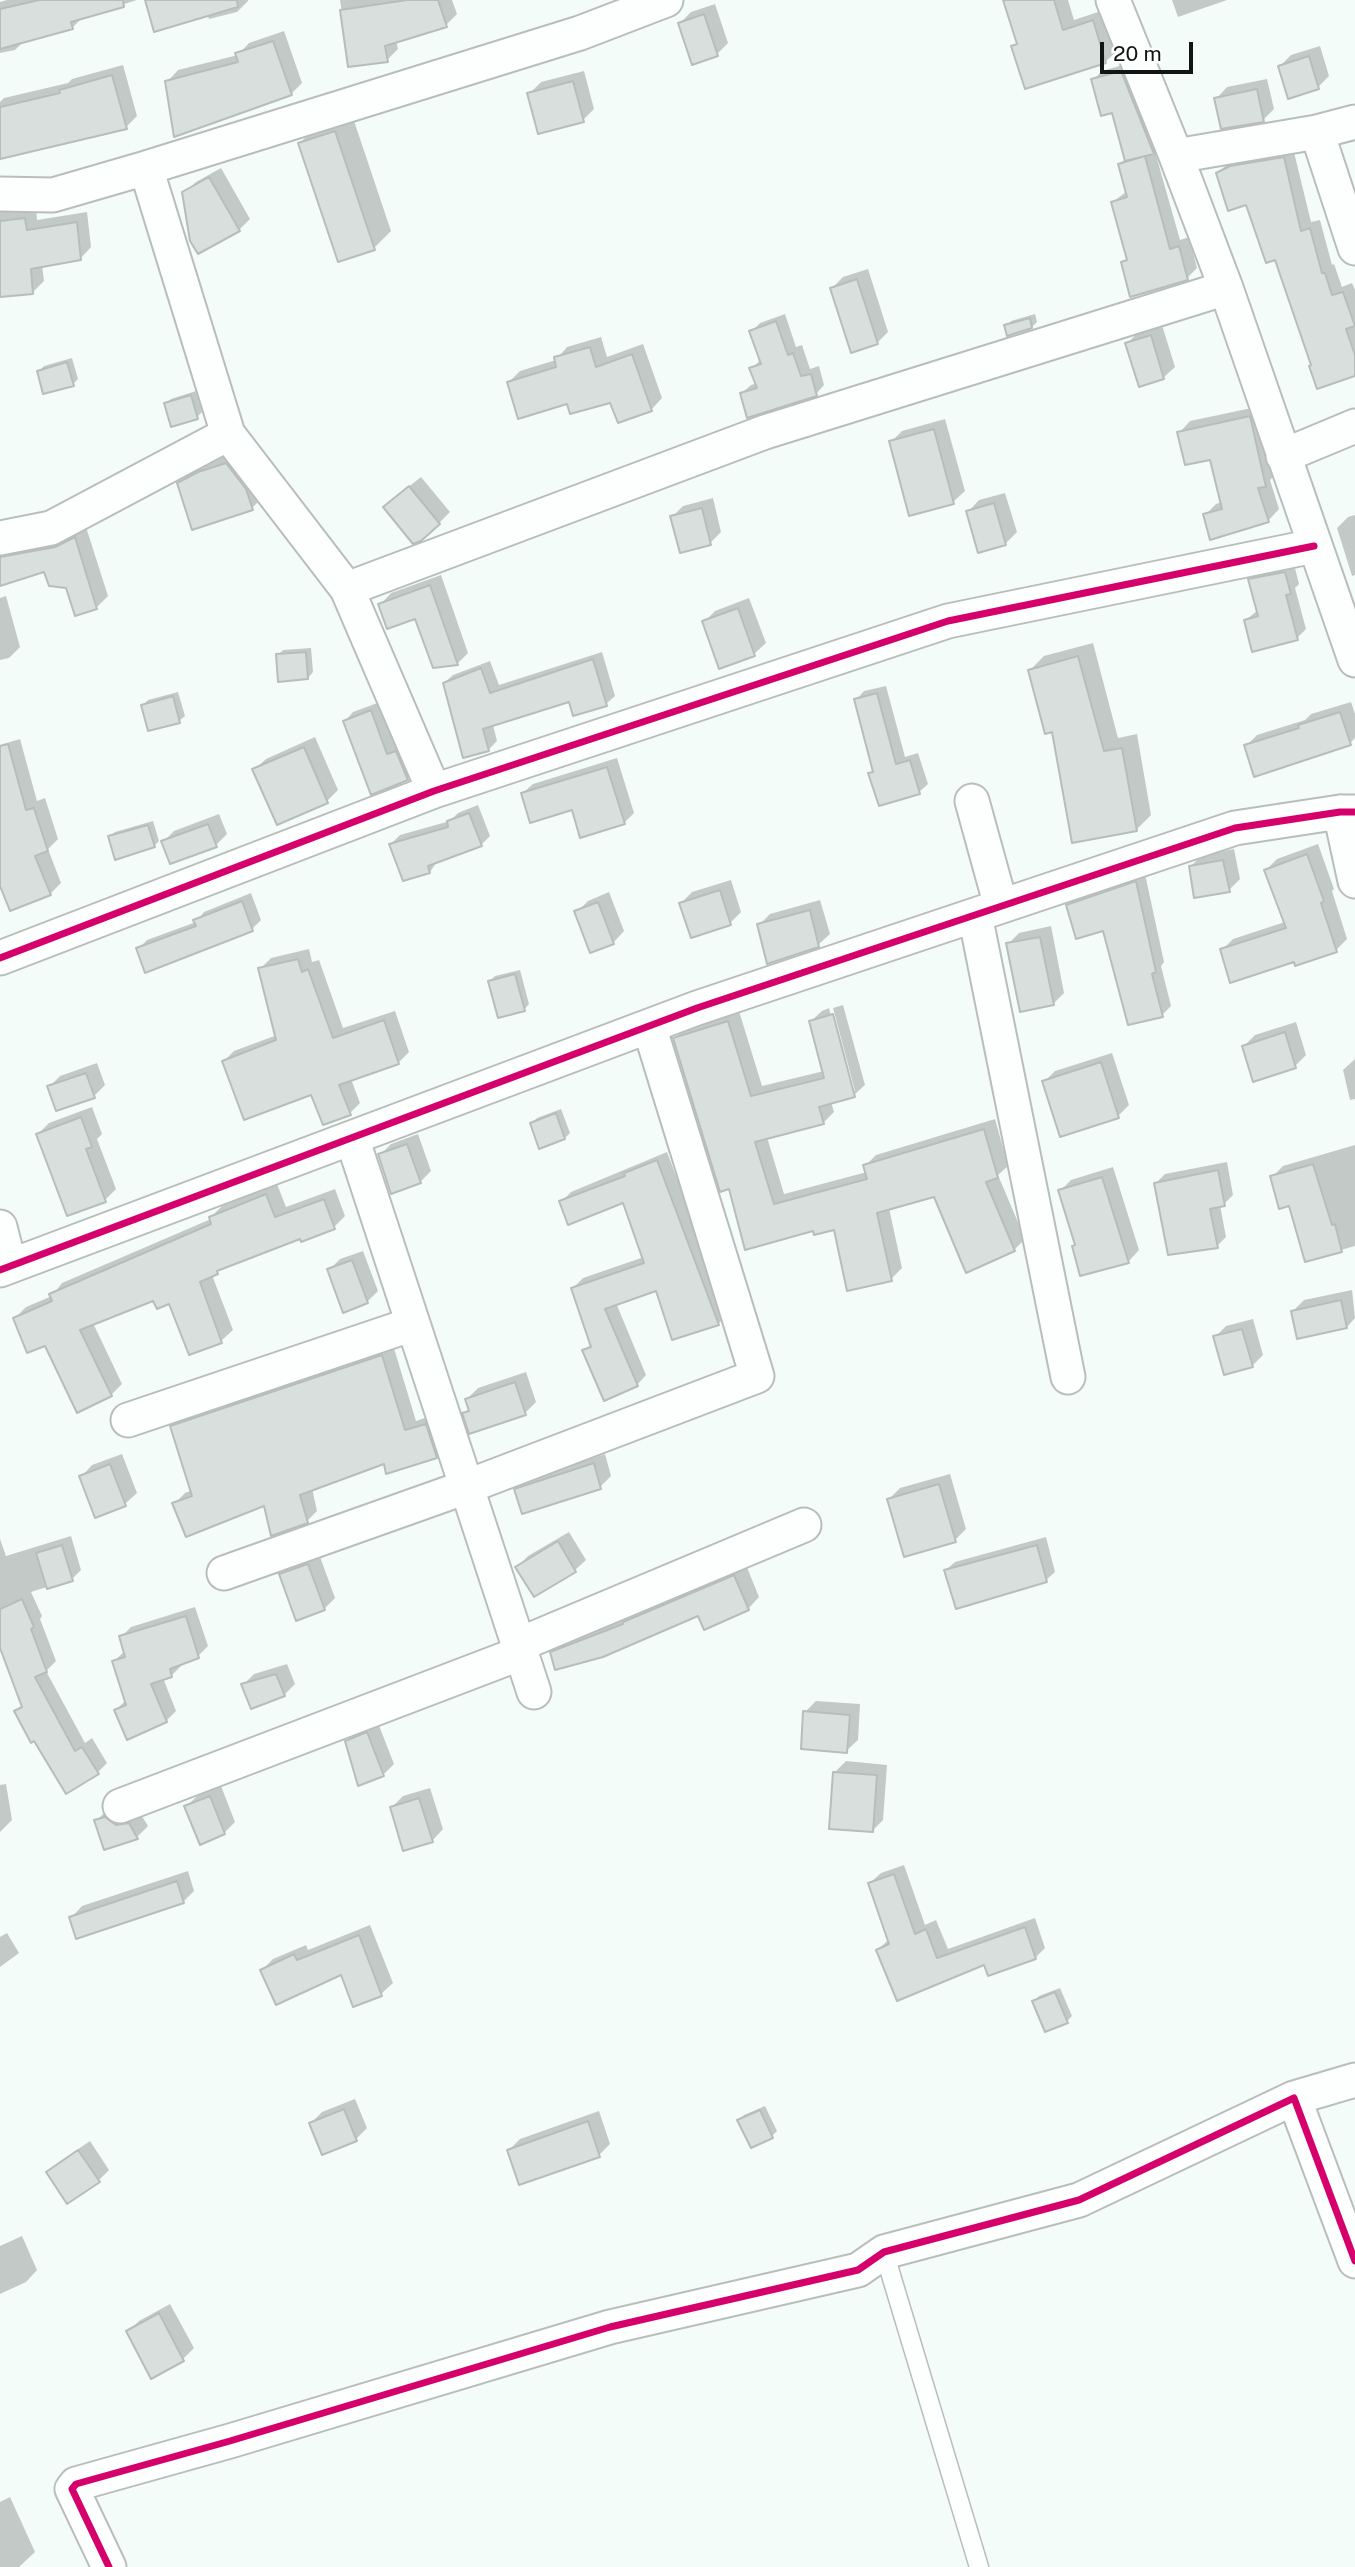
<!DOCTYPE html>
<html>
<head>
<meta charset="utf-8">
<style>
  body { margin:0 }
  #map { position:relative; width:1355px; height:2567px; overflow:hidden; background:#f4fcf9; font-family:"Public Sans",sans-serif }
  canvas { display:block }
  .scale { position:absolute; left:1100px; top:42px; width:93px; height:32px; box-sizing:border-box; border:4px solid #111614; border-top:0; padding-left:9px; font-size:21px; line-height:24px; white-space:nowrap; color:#111614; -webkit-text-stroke:5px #fff; paint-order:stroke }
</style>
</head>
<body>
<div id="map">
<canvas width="1355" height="2567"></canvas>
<div class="scale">20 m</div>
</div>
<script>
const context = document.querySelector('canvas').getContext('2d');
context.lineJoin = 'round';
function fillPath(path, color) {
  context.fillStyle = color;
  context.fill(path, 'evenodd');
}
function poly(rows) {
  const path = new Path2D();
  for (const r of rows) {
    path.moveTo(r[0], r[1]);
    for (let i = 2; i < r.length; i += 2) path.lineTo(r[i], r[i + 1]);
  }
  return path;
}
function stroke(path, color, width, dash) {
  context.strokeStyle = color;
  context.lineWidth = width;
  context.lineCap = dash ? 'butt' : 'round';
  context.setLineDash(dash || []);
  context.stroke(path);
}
fillPath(poly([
  [7,0,137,0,83,17,72,28,25,40,15,50,0,53,0,2],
  [146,0,248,0,248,1,237,12,209,19,207,14],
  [340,0,452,0,457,14,446,25,396,40,398,49,387,60,350,66],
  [1005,0,1068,0,1074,20,1104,10,1117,51,1105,62,1013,47,1018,42],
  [1172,0,1227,0,1178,17],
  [715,4,728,43,717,54,680,23,691,12],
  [284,31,302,83,291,94,167,82,178,70,238,55,249,43],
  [1320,46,1329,76,1318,87,1280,66,1291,55],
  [1130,63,1180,240,1189,237,1197,268,1187,278,1123,262,1128,257,1113,202,1127,191,1120,164,1126,158,1114,111,1093,80,1102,71],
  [123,65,137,116,126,127,0,140,0,102,4,98,68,83,72,79],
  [584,71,594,109,583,120,529,94,541,82],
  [1267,79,1274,109,1263,120,1216,99,1227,87],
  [352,115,391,231,374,248,300,143,317,126],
  [1293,148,1311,222,1320,220,1332,265,1334,264,1342,287,1352,283,1355,290,1355,374,1313,365,1276,258,1247,203,1218,173,1228,163],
  [221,168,250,219,239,230,184,193,196,182],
  [36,208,37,220,87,212,91,247,80,259,42,265,44,281,33,292,0,295,0,211],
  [868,269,888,332,877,343,832,288,843,277],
  [785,314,796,347,802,345,810,369,819,366,824,385,816,394,742,393,751,385,757,383,752,369,761,359,751,332,760,323],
  [1035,314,1037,322,1032,327,1006,326,1011,321],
  [1162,325,1175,367,1163,378,1127,344,1138,332],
  [601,337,607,357,643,344,662,398,651,410,611,400,568,402,509,382,520,371,556,360,567,347],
  [72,358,78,379,73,384,39,371,44,366],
  [196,391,202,412,197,417,166,404,171,399],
  [1261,406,1276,474,1270,480,1279,509,1268,521,1205,515,1216,504,1222,502,1211,458,1179,433,1190,421],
  [945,419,965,491,953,502,891,442,902,431],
  [237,452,263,497,252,508,179,483,190,472,211,461],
  [421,477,450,512,439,523,397,496],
  [1005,493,1017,532,1006,543,979,551,968,512,979,500],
  [713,498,721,532,710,543,672,517,683,506],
  [1355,515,1355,575,1352,576,1337,528,1348,517],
  [86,527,108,596,97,607,76,614,67,587,45,570,30,553,41,542],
  [1294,564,1299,584,1295,588,1306,629,1297,638,1246,620,1258,610,1250,580,1259,571],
  [441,575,468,653,457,664,416,617,380,605,391,593],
  [6,596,20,647,9,658,0,660,0,598],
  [749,598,766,643,754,654,704,622,715,611],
  [1093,643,1118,738,1137,734,1151,815,1136,830,1030,670,1044,656],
  [311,648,313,672,308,678,278,655,283,650],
  [602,652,615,696,606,704,570,700,493,725,497,741,488,750,444,683,453,675,490,661,499,685],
  [886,686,905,757,918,753,928,784,919,792,870,774,874,770,856,700,864,691],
  [178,692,185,716,179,721,150,729,143,705,148,700],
  [380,702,396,746,405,743,416,770,407,779,345,721,353,712],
  [1351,702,1355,714,1355,738,1350,743,1246,746,1257,735,1305,720,1311,714],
  [315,737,338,790,327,801,254,770,266,759],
  [20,739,37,801,45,798,58,839,48,849,61,883,50,894,0,881,0,745],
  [617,758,634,813,624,823,523,793,533,784],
  [478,805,490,836,481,845,438,860,430,872,391,844,400,835,450,821,458,813],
  [219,814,227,834,216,845,163,842,174,831],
  [153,821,159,841,154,846,110,837,115,832],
  [1318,844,1334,889,1332,891,1347,939,1336,950,1295,960,1222,950,1233,939,1285,922,1266,870,1277,859],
  [1234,849,1240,879,1229,890,1191,866,1202,855],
  [1145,874,1164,962,1161,966,1171,1006,1162,1015,1104,929,1068,905,1077,897],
  [731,880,741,912,730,923,681,903,692,892],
  [609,892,624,931,613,943,577,912,588,901],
  [251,893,261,920,252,929,138,949,147,940,196,922,204,912],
  [820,900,830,934,818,945,759,925,770,914],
  [1051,926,1064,993,1053,1004,1008,944,1019,933],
  [309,949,312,962,319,960,343,1028,395,1011,409,1052,398,1063,351,1079,360,1103,350,1113,312,1092,224,1061,234,1051,277,1035,260,969,271,958],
  [520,970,529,1004,524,1010,490,981,495,976],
  [843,1005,865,1085,854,1095,831,1102,834,1112,823,1123,767,1137,784,1194,867,1172,865,1166,876,1155,995,1119,1008,1166,998,1175,1025,1239,1014,1250,935,1194,889,1208,902,1268,891,1279,836,1228,814,1229,730,1187,675,1038,686,1027,739,1011,762,1086,824,1071,811,1021,822,1011,829,1008,851,1091,855,1091,833,1008],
  [1296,1022,1306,1055,1295,1066,1244,1046,1255,1035],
  [1112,1053,1129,1105,1118,1116,1044,1082,1055,1071],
  [1355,1059,1355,1099,1350,1100,1343,1070],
  [97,1063,105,1085,94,1096,49,1087,60,1076],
  [92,1107,102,1134,97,1139,116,1189,105,1200,38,1134,49,1123],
  [561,1109,570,1133,565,1138,532,1123,537,1118],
  [418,1134,431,1171,420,1182,380,1155,391,1144],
  [1355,1145,1355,1246,1306,1260,1290,1204,1272,1177,1283,1166],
  [667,1152,728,1314,718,1324,657,1289,616,1303,646,1375,637,1385,584,1351,592,1343,573,1288,583,1278,644,1257,624,1201,561,1202,571,1192],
  [1227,1162,1233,1195,1224,1204,1220,1205,1226,1237,1217,1246,1156,1183,1165,1174],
  [1113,1167,1139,1250,1128,1262,1076,1244,1060,1191,1071,1180],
  [277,1184,286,1207,335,1189,345,1216,334,1227,301,1236,222,1267,212,1275,233,1330,221,1341,190,1353,170,1301,154,1298,93,1323,122,1384,111,1395,15,1318,26,1307,52,1296,62,1283,211,1219,211,1217,222,1206],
  [363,1251,378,1291,367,1302,329,1270,340,1259],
  [1352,1290,1355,1318,1347,1327,1293,1311,1304,1300],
  [1253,1319,1263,1355,1252,1366,1215,1337,1226,1326],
  [393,1345,416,1421,436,1414,447,1446,436,1457,385,1462,312,1488,317,1511,307,1521,265,1504,174,1504,185,1493,193,1490,172,1427,182,1416],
  [526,1372,536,1402,525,1413,464,1413,470,1408,467,1399,478,1388],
  [122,1454,137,1493,125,1504,96,1515,81,1477,92,1465],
  [605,1454,611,1476,600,1487,516,1490,528,1479],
  [950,1474,966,1529,955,1540,889,1499,900,1488],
  [569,1532,586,1560,574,1571,517,1567,528,1556],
  [71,1536,81,1570,72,1579,31,1592,42,1616,40,1619,56,1661,46,1671,85,1743,92,1738,107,1763,98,1772,16,1712,23,1704,0,1643,0,1539,6,1556],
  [1046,1537,1055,1572,1046,1580,946,1570,955,1562],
  [319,1554,335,1598,324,1609,282,1574,293,1563],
  [746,1565,759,1597,748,1609,705,1627,699,1613,552,1653,564,1642],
  [195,1607,208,1646,198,1656,180,1663,181,1666,171,1676,163,1678,176,1711,166,1721,116,1710,126,1700,114,1661,125,1651,121,1637,131,1627],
  [287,1664,295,1684,284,1695,243,1685,254,1674],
  [816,1701,860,1704,858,1740,846,1751,805,1712],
  [378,1723,394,1764,383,1775,347,1741,358,1730],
  [846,1761,887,1765,883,1820,872,1831,835,1772],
  [6,1784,12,1820,0,1832,0,1785],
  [221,1786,235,1822,224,1833,186,1807,197,1796],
  [430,1788,443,1829,432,1841,392,1807,403,1796],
  [107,1810,140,1813,148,1826,137,1837,105,1848,96,1821],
  [904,1865,925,1925,936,1920,948,1949,1035,1918,1045,1948,1035,1958,985,1963,898,1999,878,1950,888,1940,870,1883,881,1873],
  [188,1871,194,1891,183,1902,71,1918,82,1906],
  [370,1925,393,1983,381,1994,354,2005,342,1973,262,1970,273,1959,306,1945,308,1950],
  [7,1933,19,1953,0,1967,0,1937],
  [1060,1988,1072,2016,1067,2021,1034,2001,1039,1996],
  [355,2099,367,2128,356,2139,311,2123,322,2112],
  [765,2106,777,2131,772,2136,739,2120,744,2115],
  [599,2111,610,2144,599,2155,509,2150,520,2139],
  [90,2141,109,2170,98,2181,48,2173,59,2162],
  [22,2236,37,2270,26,2282,0,2294,0,2246],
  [170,2304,194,2348,183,2359,152,2376,128,2332,139,2321],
  [10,2497,35,2552,19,2567,0,2567,0,2502]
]), '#0003');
const building = poly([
  [39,0,123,0,124,7,71,22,73,29,0,49,0,9,39,0],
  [145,0,237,0,238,7,154,32,145,0],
  [407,0,438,0,447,27,385,46,388,62,348,67,340,10,407,0],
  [1003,0,1054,0,1063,30,1093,20,1106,63,1025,89,1011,46,1017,44,1003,0],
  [704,14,718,56,692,65,678,23,704,14],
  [273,41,292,95,174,137,165,81,238,62,235,53,273,41],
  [1309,56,1319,89,1288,99,1278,66,1309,56],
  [1121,71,1154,154,1125,161,1112,113,1101,116,1091,79,1121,71],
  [112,75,127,129,0,159,0,107,60,93,59,90,112,75],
  [573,81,584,122,538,134,527,93,573,81],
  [1257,89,1264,122,1221,129,1214,98,1257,89],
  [335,131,375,250,338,262,298,143,335,131],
  [1145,156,1170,249,1179,246,1188,280,1130,297,1121,262,1127,260,1111,202,1127,197,1118,164,1145,156],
  [1284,157,1301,231,1310,228,1322,273,1325,273,1332,295,1343,292,1355,326,1346,329,1355,355,1355,376,1317,389,1309,366,1311,365,1275,260,1266,263,1246,205,1228,211,1216,173,1230,166,1284,157],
  [209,177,240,231,198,254,190,241,182,192,209,177],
  [25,218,27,230,77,222,81,260,31,269,33,294,0,297,0,221,25,218],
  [857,279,878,344,851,353,830,288,857,279],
  [1030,318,1032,328,1007,336,1004,325,1030,318],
  [776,321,788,355,793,353,801,376,811,374,817,396,747,418,740,393,757,388,749,368,761,364,749,331,776,321],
  [1151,335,1164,379,1139,387,1125,343,1151,335],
  [590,347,596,367,632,354,652,411,618,423,610,403,570,414,567,404,518,419,507,382,556,367,554,357,590,347],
  [67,362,74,386,43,394,37,371,67,362],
  [191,395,198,419,171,427,164,403,191,395],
  [1250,416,1266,487,1258,488,1269,522,1210,540,1203,514,1222,509,1210,460,1185,465,1177,432,1250,416],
  [934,429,954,504,909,516,889,441,934,429],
  [226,463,246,489,253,510,192,530,177,483,198,472,226,463],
  [409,486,440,524,421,541,413,544,383,507,409,486],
  [994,503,1006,545,978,553,966,511,994,503],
  [702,508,711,545,680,553,670,516,702,508],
  [75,537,97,609,75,616,66,588,49,586,44,572,0,586,0,557,55,547,75,537],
  [1285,572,1291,594,1286,595,1298,640,1252,652,1244,620,1258,616,1248,579,1285,572],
  [430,585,458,665,433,668,415,619,387,629,378,604,430,585],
  [738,608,755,656,719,669,702,621,738,608],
  [306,652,308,679,278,682,276,654,306,652],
  [1078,656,1104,751,1122,748,1137,831,1072,843,1052,732,1045,734,1028,670,1078,656],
  [593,659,607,706,573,716,569,702,483,729,489,751,463,758,443,683,481,668,490,693,593,659],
  [877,693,896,764,910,760,920,794,879,806,868,773,873,772,854,699,877,693],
  [173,696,180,723,148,731,141,705,173,696],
  [371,710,387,754,396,751,408,780,371,795,343,721,371,710],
  [1340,712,1351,745,1254,777,1244,745,1299,728,1298,725,1340,712],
  [8,744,26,810,34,808,48,851,35,856,51,895,10,911,0,886,0,746,8,744],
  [304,747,328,803,277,825,252,769,304,747],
  [607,767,625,824,580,838,572,810,530,823,521,793,607,767],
  [469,813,482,846,428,866,430,873,403,881,389,844,448,827,447,821,469,813],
  [208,824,217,847,170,864,161,841,208,824],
  [148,825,155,847,115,860,108,836,148,825],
  [1307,854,1324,901,1321,903,1337,952,1295,966,1294,962,1230,983,1220,949,1286,928,1264,870,1307,854],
  [1223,860,1230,892,1194,898,1189,866,1223,860],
  [1136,881,1156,972,1152,974,1163,1017,1128,1025,1103,931,1076,939,1066,905,1136,881],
  [720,890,731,925,691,938,679,903,720,890],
  [242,901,253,931,145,973,136,948,196,926,193,920,242,901],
  [598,902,614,944,590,953,574,911,598,902],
  [810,910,819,947,767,964,757,924,810,910],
  [1040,937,1054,1005,1020,1012,1006,943,1040,937],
  [298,959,302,972,308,969,333,1038,384,1020,399,1064,339,1085,351,1115,323,1125,311,1095,244,1120,222,1061,276,1040,258,968,298,959],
  [515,974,525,1011,498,1018,488,981,515,974],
  [833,1014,855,1097,819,1107,824,1124,755,1142,774,1204,867,1179,863,1165,984,1129,998,1178,986,1182,1015,1251,966,1273,934,1197,877,1213,892,1281,847,1291,834,1230,814,1235,813,1231,745,1250,729,1189,720,1192,673,1038,728,1021,751,1096,824,1078,809,1021,833,1014],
  [1285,1032,1296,1068,1253,1082,1242,1046,1285,1032],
  [1101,1062,1119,1118,1060,1137,1042,1081,1101,1062],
  [86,1073,95,1098,56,1111,47,1086,86,1073],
  [556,1113,565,1139,539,1149,530,1123,556,1113],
  [81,1117,92,1147,86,1149,106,1202,67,1216,36,1134,81,1117],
  [407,1144,421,1183,391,1194,378,1154,407,1144],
  [657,1160,719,1325,672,1340,656,1291,605,1309,638,1386,604,1401,582,1350,591,1347,571,1288,644,1263,623,1203,568,1225,559,1201,625,1176,624,1173,657,1160],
  [1313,1164,1332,1225,1335,1224,1342,1252,1305,1262,1289,1206,1279,1209,1270,1176,1313,1164],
  [1218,1170,1225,1206,1210,1209,1218,1248,1168,1255,1154,1183,1218,1170],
  [1102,1177,1129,1263,1080,1276,1072,1246,1075,1245,1058,1190,1102,1177],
  [266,1194,275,1217,324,1199,335,1229,301,1242,300,1239,217,1271,218,1274,200,1282,222,1343,189,1355,169,1304,157,1309,153,1301,80,1330,112,1396,77,1413,45,1346,27,1353,13,1318,52,1301,49,1294,211,1224,209,1217,266,1194],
  [352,1260,368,1303,343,1313,327,1269,352,1260],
  [1341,1300,1347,1328,1297,1339,1291,1311,1341,1300],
  [1242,1329,1253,1367,1224,1375,1213,1336,1242,1329],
  [382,1355,405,1430,426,1424,437,1458,386,1474,384,1464,300,1495,308,1523,271,1536,264,1506,186,1537,172,1503,192,1496,170,1426,382,1355],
  [515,1382,526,1415,469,1434,462,1413,469,1411,465,1399,515,1382],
  [594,1463,601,1489,522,1514,514,1489,594,1463],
  [110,1464,126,1506,95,1518,79,1476,110,1464],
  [939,1484,956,1542,904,1557,887,1499,939,1484],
  [558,1541,576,1572,534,1597,515,1567,558,1541],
  [62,1545,73,1581,47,1589,36,1553,62,1545],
  [1037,1545,1047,1582,956,1609,944,1570,1037,1545],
  [308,1564,325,1610,296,1621,279,1574,308,1564],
  [734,1575,749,1610,704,1630,698,1616,603,1657,555,1670,550,1652,623,1624,623,1622,734,1575],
  [22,1599,34,1627,31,1629,47,1672,35,1677,75,1751,82,1747,99,1774,66,1794,34,1741,31,1743,14,1711,22,1707,0,1648,0,1609,22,1599],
  [186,1616,199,1658,170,1669,172,1677,151,1684,167,1722,127,1740,114,1710,126,1705,112,1661,125,1657,119,1636,186,1616],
  [276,1674,285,1696,251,1709,241,1684,276,1674],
  [803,1711,850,1715,847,1753,801,1749,803,1711],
  [367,1732,384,1776,358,1786,345,1741,367,1732],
  [833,1772,877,1775,873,1832,829,1829,833,1772],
  [210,1796,225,1834,200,1845,184,1806,210,1796],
  [419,1798,433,1842,403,1851,390,1807,419,1798],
  [105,1817,116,1825,129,1823,138,1839,104,1850,94,1820,105,1817],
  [894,1874,915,1934,926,1929,937,1958,1025,1927,1036,1959,988,1976,984,1965,897,2001,876,1950,889,1944,868,1883,894,1874],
  [177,1881,184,1903,76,1939,69,1917,177,1881],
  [359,1935,382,1996,353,2007,341,1975,276,2005,260,1970,294,1954,297,1960,359,1935],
  [1055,1992,1068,2023,1045,2032,1032,2001,1055,1992],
  [344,2109,357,2141,322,2155,309,2123,344,2109],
  [760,2110,773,2138,751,2148,737,2120,760,2110],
  [588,2121,600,2157,519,2185,507,2150,588,2121],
  [78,2150,100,2182,67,2204,46,2172,78,2150],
  [159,2313,184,2361,151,2379,126,2331,159,2313]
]);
fillPath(building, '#d8dfdc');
stroke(building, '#b7bdbb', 2);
const service = poly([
  [884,2252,979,2567]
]);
const minor = poly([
  [1113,0,1176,156,1226,288,1355,660],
  [1355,122,1317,132,1355,248],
  [1176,156,1317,132],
  [0,194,53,195,146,168],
  [228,434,146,168,580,33,666,0],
  [1283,456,1355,426],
  [0,538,51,528,228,434,347,589],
  [434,791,347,589,765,432,1226,288],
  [972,801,1001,906],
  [1340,812,1355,881],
  [975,915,1068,1377],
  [0,958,434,791,948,621,1314,546],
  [352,1138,534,1692],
  [0,1227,10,1266],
  [0,1270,697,1008,1235,828,1340,812,1355,812],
  [128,1420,413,1324],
  [224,1573,466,1487,757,1376,649,1026],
  [518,1645,804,1525],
  [120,1806,521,1653],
  [1294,2098,1355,2080],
  [109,2567,72,2489,76,2484,230,2441,610,2327,858,2270,884,2252,1079,2200,1294,2098,1355,2261]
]);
stroke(service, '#b9bebc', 21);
stroke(minor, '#b9bebc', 37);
stroke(service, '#fdfffe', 18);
stroke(minor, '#fdfffe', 33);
stroke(poly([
  [0,958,434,791,948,621,1314,546],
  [0,1270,697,1008,1235,828,1340,812,1355,812],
  [109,2567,72,2489,76,2484,230,2441,610,2327,858,2270,884,2252,1079,2200,1294,2098,1355,2261]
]), '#d6006c', 7);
</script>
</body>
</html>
